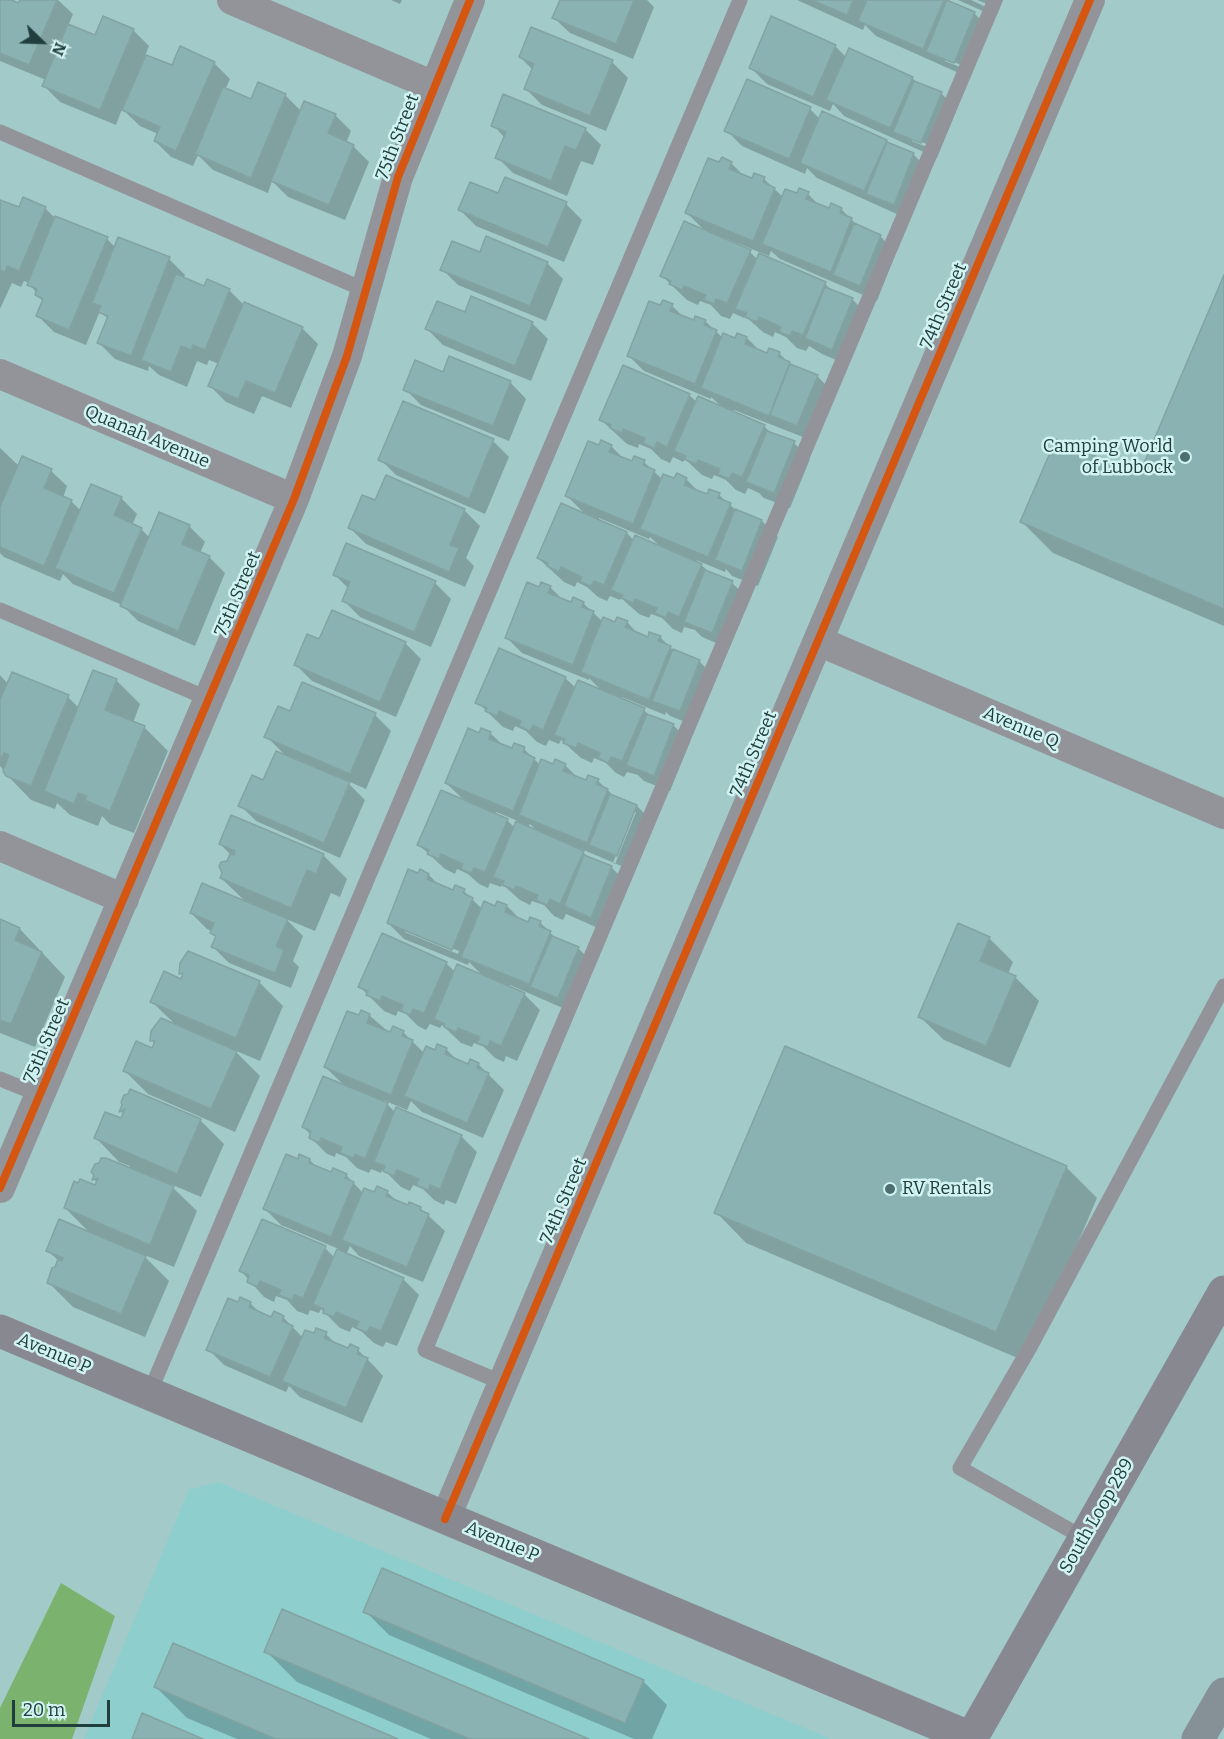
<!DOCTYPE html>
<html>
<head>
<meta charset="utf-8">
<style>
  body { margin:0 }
  #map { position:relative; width:1224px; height:1739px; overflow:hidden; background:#a2cac9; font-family:Bitter,serif }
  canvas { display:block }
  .north { position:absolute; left:12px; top:12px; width:60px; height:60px; -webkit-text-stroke:4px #d1f3f2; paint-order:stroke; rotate:113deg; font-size:16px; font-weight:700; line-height:24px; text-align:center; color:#203e3e }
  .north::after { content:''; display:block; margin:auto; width:21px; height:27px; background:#203e3e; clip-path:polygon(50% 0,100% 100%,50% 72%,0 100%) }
  .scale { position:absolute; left:12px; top:1700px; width:98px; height:27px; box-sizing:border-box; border:3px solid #203e3e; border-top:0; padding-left:8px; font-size:18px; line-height:21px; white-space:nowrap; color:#203e3e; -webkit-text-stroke:4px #d1f3f2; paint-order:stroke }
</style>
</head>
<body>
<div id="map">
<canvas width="1224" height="1739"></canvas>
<div class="north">N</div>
<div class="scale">20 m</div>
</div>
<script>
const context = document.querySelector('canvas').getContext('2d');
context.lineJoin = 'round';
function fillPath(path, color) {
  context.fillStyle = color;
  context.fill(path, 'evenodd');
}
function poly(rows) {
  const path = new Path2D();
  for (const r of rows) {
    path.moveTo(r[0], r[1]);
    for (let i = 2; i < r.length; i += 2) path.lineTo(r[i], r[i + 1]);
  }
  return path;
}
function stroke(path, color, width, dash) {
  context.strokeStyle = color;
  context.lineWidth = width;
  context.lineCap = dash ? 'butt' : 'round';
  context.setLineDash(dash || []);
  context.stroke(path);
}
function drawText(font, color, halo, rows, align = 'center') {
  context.font = font + ' Bitter,serif';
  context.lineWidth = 5;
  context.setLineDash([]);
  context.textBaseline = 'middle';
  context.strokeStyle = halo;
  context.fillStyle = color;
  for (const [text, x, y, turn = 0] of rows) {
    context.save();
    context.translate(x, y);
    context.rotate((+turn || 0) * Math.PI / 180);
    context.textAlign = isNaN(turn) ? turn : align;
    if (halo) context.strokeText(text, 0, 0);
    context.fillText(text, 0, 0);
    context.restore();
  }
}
fillPath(poly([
  [218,1482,831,1739,84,1739,189,1490]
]), '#8ececd');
fillPath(poly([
  [61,1583,115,1616,72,1739,0,1739,0,1708]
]), '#7bb26e');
fillPath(poly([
  [0,0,8,0,19,5,21,0,58,0,73,14,68,26,96,37,133,30,149,46,145,56,173,67,214,63,230,79,225,90,252,101,259,84,285,95,301,111,335,115,351,131,346,143,353,146,369,162,345,220,288,197,272,181,268,193,213,170,198,155,193,166,171,157,155,141,158,134,140,126,122,109,116,125,60,102,44,86,46,80,0,61],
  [391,0,402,0,400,4],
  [559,0,647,0,654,7,633,59,570,33,554,18,561,1],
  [797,0,946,0,974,13,990,29,970,78,876,36,865,25,863,30],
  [945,58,961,65,960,67,945,61],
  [958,0,971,0,986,7,987,4,977,0,1003,0,996,17],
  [835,46,846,57,912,78,919,84,941,93,957,109,937,158,844,116,833,104,830,111,767,84,751,68],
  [912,138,929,145,927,147,912,141],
  [520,57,612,62,628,78,606,131,542,105,526,89,533,70],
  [747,81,810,109,820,119,886,141,890,145,914,155,930,171,910,220,817,178,807,168,805,174,742,146,726,130],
  [493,125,585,129,601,145,593,165,581,161,567,196,513,173,497,157,505,138],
  [731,163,744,176,753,180,764,179,783,197,808,194,821,207,830,210,841,209,859,227,880,236,896,252,877,301,780,259,771,251,769,256,727,239,726,241,750,252,758,260,825,284,834,292,852,299,868,315,848,365,822,354,809,346,806,351,797,348,786,337,775,332,773,337,763,332,745,316,744,318,733,313,730,319,721,316,711,305,700,301,698,305,687,300,662,276,707,233,687,213,720,164],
  [499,195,566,204,582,220,564,262,476,226,460,210],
  [0,201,20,209,45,208,56,219,107,239,115,247,169,259,185,275,183,279,205,288,229,290,244,305,302,328,318,344,291,408,262,396,254,414,226,402,210,386,219,364,209,360,207,365,197,361,187,387,159,375,149,366,148,371,115,359,99,343,108,319,100,311,86,345,54,332,38,316,43,302,29,283,24,281,21,287,12,283,0,309],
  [481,254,547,263,563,279,546,321,458,285,442,269],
  [1224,279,1224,626,1053,553,1022,522,1140,476],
  [663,302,672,306,686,319,695,322,705,321,723,338,735,340,747,338,760,351,768,355,770,350,780,354,790,364,817,376,833,392,813,441,734,410,733,412,764,426,772,434,794,443,810,459,790,508,764,498,759,493,748,488,745,494,736,490,726,480,714,475,712,479,702,475,685,459,683,462,673,457,670,463,661,459,651,449,639,444,638,448,627,444,601,420,689,395,697,402,722,407,711,397,711,399,644,371,628,355],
  [465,314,532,323,548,339,531,381,443,345,427,329],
  [450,358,511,383,526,399,509,441,421,405,405,389,444,374],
  [493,441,509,457,485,514,396,475,380,459],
  [611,446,624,459,633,463,644,462,662,479,686,479,699,492,708,496,719,495,736,510,762,521,778,537,758,586,732,576,726,569,725,572,696,560,710,573,732,583,748,598,728,648,702,637,695,630,684,627,682,633,673,629,662,618,651,614,649,618,639,614,621,598,620,600,610,596,607,601,598,597,587,587,577,582,575,587,564,582,538,558,587,516,567,496,600,447],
  [599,518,649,539,650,537,661,547,634,541,627,533,598,521],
  [0,448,19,466,51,471,67,486,63,498,71,501,81,511,121,498,137,514,132,525,141,529,150,538,189,526,205,542,200,553,209,557,225,573,195,646,138,621,122,605,73,584,63,574,60,581,4,557,0,553],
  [386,477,465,511,480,526,466,558,474,566,465,587,366,544,350,528,376,502],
  [335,575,435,583,451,599,431,647,360,617,344,601,349,589],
  [550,587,563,600,572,604,583,603,603,622,616,624,627,622,640,636,649,639,660,637,674,651,700,662,716,678,696,726,670,716,666,712,665,715,622,697,621,700,644,710,651,717,674,726,690,742,670,791,644,781,638,775,627,772,624,777,616,773,606,763,594,758,592,763,581,758,561,740,559,744,549,740,546,746,537,742,526,731,515,726,513,731,503,727,477,702,565,678,576,688,603,692,589,678,589,680,522,653,506,637,539,589],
  [320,641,405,643,421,659,396,717,312,681,296,665],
  [0,675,8,684,68,697,79,708,116,680,140,704,133,723,144,727,168,751,134,833,110,824,102,816,98,826,70,815,57,803,55,809,31,800,7,775,0,766],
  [375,715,391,731,366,789,345,780,365,800,340,858,256,821,240,805,287,757,266,736],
  [490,733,504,746,512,750,524,749,541,766,565,765,578,778,587,782,598,781,615,797,637,806,653,822,633,871,579,848,590,859,611,867,627,883,607,932,566,914,563,920,554,916,544,905,532,901,530,905,520,900,502,884,501,887,490,883,488,888,479,884,468,874,457,869,455,874,445,869,419,845,466,802,446,783,480,735],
  [496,812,518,821,515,828,507,820,494,815],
  [633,812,636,812,615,864,613,863],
  [530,824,538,832,528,828],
  [232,817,323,855,347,879,340,897,331,893,315,931,286,919,303,936,293,961,299,967,291,988,229,963,213,947,217,938,212,933,212,931,207,929,191,913,247,903,221,878,231,855,220,844],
  [419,875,429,875,440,886,453,892,464,891,482,909,507,906,521,920,528,924,540,922,557,940,578,948,594,964,574,1013,510,985,509,987,524,994,540,1010,517,1061,506,1056,504,1062,495,1058,484,1047,474,1043,472,1047,461,1043,442,1025,440,1028,430,1024,426,1030,418,1026,406,1014,398,1011,396,1016,384,1011,360,987,446,963,455,972,483,976,469,962,468,965,404,939,388,923],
  [405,929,459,951,458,954,405,932],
  [0,921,20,929,65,977,35,1047,0,1033],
  [989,938,1013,962,1008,974,1015,977,1039,1001,1010,1068,944,1040,920,1017],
  [181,964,259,982,283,1006,260,1061,234,1050,260,1076,235,1132,148,1094,124,1070,153,1050,155,1044,152,1041,176,1025,152,1002,182,981,184,976,181,973],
  [369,1015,391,1034,403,1032,424,1053,446,1049,459,1062,469,1066,471,1061,478,1064,504,1090,483,1138,422,1112,411,1101,407,1110,383,1100,396,1113,397,1109,461,1136,477,1152,456,1204,446,1200,444,1205,434,1200,423,1189,413,1185,410,1191,401,1187,383,1169,381,1173,371,1169,369,1173,357,1168,346,1157,336,1153,335,1157,327,1154,311,1138,311,1135,303,1127,346,1087,325,1067,359,1017],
  [124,1105,200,1120,224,1144,201,1197,168,1183,197,1211,174,1267,142,1254,169,1281,145,1337,73,1307,49,1283,59,1261,48,1251,92,1235,65,1208,96,1187,97,1183,94,1179,96,1174,129,1169,130,1166,119,1162,96,1138,122,1120,124,1115,121,1112],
  [310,1160,318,1169,332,1174,346,1175,363,1193,375,1194,387,1192,398,1202,409,1207,420,1208,445,1231,423,1282,359,1256,350,1246,346,1255,403,1279,419,1295,397,1346,386,1342,383,1347,374,1343,362,1332,352,1327,350,1332,340,1328,321,1309,319,1313,310,1310,308,1315,297,1311,287,1300,276,1296,274,1302,264,1297,241,1271,325,1248,335,1258,339,1249,281,1225,265,1209,299,1161],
  [1066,1167,1097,1198,1027,1362,746,1243,716,1212],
  [250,1303,261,1314,272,1319,283,1317,303,1338,326,1334,338,1346,348,1350,350,1346,358,1350,374,1366,383,1376,362,1423,300,1397,289,1386,286,1392,224,1365,208,1349,239,1304],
  [365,1611,643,1681,667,1705,652,1739,634,1739,389,1635],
  [266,1651,585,1739,431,1739,297,1682],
  [156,1687,394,1739,237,1739,187,1718]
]), '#0003');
const building = poly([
  [0,0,12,0,18,3,20,0,57,0,29,65,0,53,0,0],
  [560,0,634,0,616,44,552,18,560,0],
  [812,0,853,0,847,15,812,0],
  [867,0,944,0,923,49,858,21,867,0],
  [947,0,975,12,954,63,926,52,947,0],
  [103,16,134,29,100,110,42,86,68,24,95,35,103,16],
  [771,16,836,45,813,97,749,68,771,16],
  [531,27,613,60,590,116,524,89,534,64,519,57,531,27],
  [180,46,215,62,176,151,154,141,160,127,122,110,146,55,172,65,180,46],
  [849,48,913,77,890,128,826,100,849,48],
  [747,79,811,107,789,159,724,131,747,79],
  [914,81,942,92,921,143,893,132,914,81],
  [258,82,286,94,251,178,195,154,223,87,251,99,258,82],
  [503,94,586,128,576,150,565,146,551,181,495,158,506,132,491,126,503,94],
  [304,101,336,114,328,133,354,145,329,205,271,181,304,101],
  [822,111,887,140,864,191,800,163,822,111],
  [887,142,914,153,894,205,866,194,887,142],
  [722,157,732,162,729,169,752,178,754,173,765,177,763,182,775,188,753,241,685,213,708,158,719,162,722,157],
  [505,177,567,202,548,247,458,210,470,182,498,193,505,177],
  [799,188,809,192,806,199,829,208,831,203,842,208,840,213,852,218,831,272,762,244,785,189,797,193,799,188],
  [23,197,46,207,19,271,7,266,5,272,0,270,0,200,19,207,23,197],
  [55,216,108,237,69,330,36,316,43,299,35,295,37,289,27,285,55,216],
  [684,221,751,250,727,303,716,299,714,304,704,300,706,295,684,286,682,290,669,284,671,281,660,276,684,221],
  [854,223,881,235,860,286,833,275,854,223],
  [486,236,548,262,530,306,440,270,452,241,480,252,486,236],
  [118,237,170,257,131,356,97,343,108,316,98,312,101,306,92,303,118,237],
  [759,253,826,282,803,335,792,331,790,336,779,332,781,327,759,317,757,322,745,317,747,313,735,309,759,253],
  [176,274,204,286,207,279,230,289,205,350,193,345,191,350,181,346,171,372,141,360,176,274],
  [1224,275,1224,609,1020,522,1056,439,1139,475,1224,275],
  [825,287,853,298,832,350,805,338,825,287],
  [471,296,533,322,515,366,425,329,437,301,465,312,471,296],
  [663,300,673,304,670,311,694,320,695,316,706,320,704,325,717,330,695,384,627,356,649,301,660,305,663,300],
  [244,302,303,327,275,393,246,381,238,399,208,386,244,302],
  [723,333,735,338,737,333,747,337,745,344,767,353,769,348,780,352,778,357,790,362,769,416,701,388,723,333],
  [449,356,511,381,493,426,403,390,415,360,443,372,449,356],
  [790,364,818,375,797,426,770,415,790,364],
  [623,365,690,394,667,447,657,442,654,448,643,443,645,438,623,429,622,433,610,428,611,425,599,420,623,365],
  [698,396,765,425,742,477,732,473,729,479,718,474,720,469,698,460,696,464,684,459,686,456,674,451,698,396],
  [403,401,494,439,469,499,378,460,403,401],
  [767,431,795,441,774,493,746,482,767,431],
  [601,440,612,445,609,452,632,461,634,456,645,460,643,465,655,470,633,524,565,496,588,441,599,445,601,440],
  [22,456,52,469,44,488,72,500,44,566,0,547,0,507,22,456],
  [677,473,687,478,684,485,707,494,709,489,720,493,718,498,731,503,708,557,640,529,663,474,674,478,677,473],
  [386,475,465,509,450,545,459,548,449,572,348,528,362,495,375,500,386,475],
  [91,484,122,497,114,515,142,528,114,593,55,568,91,484],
  [561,503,627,532,604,585,594,581,591,586,580,582,582,577,561,567,559,572,547,566,548,563,537,558,561,503],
  [735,509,762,520,742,571,715,560,735,509],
  [159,512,190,525,182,544,210,556,178,631,120,606,159,512],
  [635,535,702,564,679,617,668,612,666,618,655,613,657,608,635,599,633,603,621,598,623,595,611,590,635,535],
  [346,543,436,581,414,632,342,601,350,582,333,575,346,543],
  [705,570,733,581,712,633,684,622,705,570],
  [527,582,539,587,541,582,551,586,548,593,571,602,573,597,584,602,582,607,594,611,573,665,505,638,527,582],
  [332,610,406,642,380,702,294,665,307,634,319,639,332,610],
  [603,617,615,622,617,617,628,621,625,627,648,637,649,632,661,636,658,641,671,646,649,700,581,672,603,617],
  [499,648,566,677,543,730,533,725,530,731,519,726,521,721,499,711,497,716,485,711,487,708,475,703,499,648],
  [673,649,700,660,680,711,652,701,673,649],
  [93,670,117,679,105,710,145,726,110,811,85,800,87,796,78,793,74,804,44,791,93,670],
  [12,672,69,695,31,786,6,776,3,771,9,755,4,753,2,757,0,756,0,700,12,672],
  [578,680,645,708,622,761,611,757,608,763,598,758,600,753,578,743,576,748,563,743,565,739,554,735,578,680],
  [302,682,376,713,350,774,264,737,278,706,290,711,302,682],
  [647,714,674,724,654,776,626,765,647,714],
  [468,728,479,733,481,728,491,732,489,739,512,748,514,743,525,747,523,752,535,758,513,811,445,783,468,728],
  [276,751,350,782,324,843,238,806,252,775,263,780,276,751],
  [541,759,553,764,555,759,566,764,563,771,586,780,588,775,599,779,596,784,608,789,587,843,519,815,541,759],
  [441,790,508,819,485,872,474,868,471,873,461,869,463,864,441,854,439,859,427,854,429,850,417,845,441,790],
  [610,794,637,805,617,856,589,845,610,794],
  [231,815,324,854,316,874,307,870,291,908,220,878,222,873,219,866,221,862,227,861,230,854,234,855,235,851,219,844,231,815],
  [516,821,584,851,560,904,550,899,547,905,536,900,538,895,516,886,514,890,502,885,504,881,493,877,516,821],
  [584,855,612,866,591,918,564,906,584,855],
  [408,869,418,873,420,869,429,874,427,879,453,890,455,885,465,889,463,893,473,898,452,950,387,923,408,869],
  [202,883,288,919,276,946,284,950,275,973,211,947,216,936,210,933,214,923,190,913,202,883],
  [484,901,495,906,497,901,507,905,505,912,528,922,530,917,541,921,539,926,551,931,529,984,461,957,484,901],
  [0,919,20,928,15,940,42,952,11,1024,0,1020,0,919],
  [958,923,990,937,980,961,1016,976,986,1046,918,1017,958,923],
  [382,933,447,962,424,1013,413,1009,410,1015,401,1011,403,1005,382,996,380,1001,366,995,368,991,358,987,382,933],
  [552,936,579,947,558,998,530,987,552,936],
  [188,951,260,981,236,1038,150,1002,164,971,181,979,183,973,179,974,180,963,188,951],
  [457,964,525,993,501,1046,490,1041,488,1047,477,1043,480,1037,458,1028,456,1032,444,1027,445,1024,434,1019,457,964],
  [361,1010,370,1014,367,1023,390,1032,393,1026,404,1031,402,1036,413,1040,391,1095,324,1067,347,1011,359,1015,361,1010],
  [161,1018,237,1051,211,1109,123,1071,136,1041,152,1048,155,1041,150,1041,151,1031,161,1018],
  [437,1044,447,1048,445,1054,468,1064,470,1059,479,1063,477,1068,489,1073,467,1123,404,1096,426,1046,435,1050,437,1044],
  [785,1046,1067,1166,996,1332,714,1213,785,1046],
  [323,1076,388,1103,365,1159,355,1154,353,1158,340,1153,342,1147,321,1138,319,1143,309,1138,311,1131,302,1127,323,1076],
  [130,1089,201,1119,177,1174,94,1138,105,1112,121,1118,125,1109,119,1112,122,1105,121,1102,124,1095,128,1094,130,1089],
  [396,1107,462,1135,440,1189,430,1185,428,1190,416,1185,419,1179,397,1170,394,1176,383,1171,385,1166,374,1162,396,1107],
  [286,1154,298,1159,299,1154,310,1159,309,1163,331,1172,333,1168,347,1174,345,1178,354,1182,331,1237,263,1209,286,1154],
  [101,1158,106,1158,174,1186,150,1245,64,1208,74,1181,78,1183,80,1179,95,1185,98,1178,92,1180,94,1175,91,1172,95,1164,99,1163,101,1158],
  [377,1186,388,1191,386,1196,408,1205,409,1202,421,1207,420,1210,429,1214,407,1267,342,1240,364,1188,374,1192,377,1186],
  [59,1219,146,1256,121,1314,47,1283,52,1268,55,1267,58,1259,62,1261,63,1258,46,1251,59,1219],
  [262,1219,326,1246,303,1298,294,1295,292,1300,279,1295,281,1290,260,1281,257,1287,247,1282,249,1275,239,1271,262,1219],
  [337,1249,404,1278,381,1331,370,1327,367,1332,356,1328,359,1322,336,1312,334,1317,323,1313,324,1309,313,1304,337,1249],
  [240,1297,251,1302,249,1307,271,1317,274,1311,284,1316,282,1321,293,1326,270,1377,206,1350,228,1298,238,1302,240,1297],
  [316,1328,327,1332,324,1338,348,1348,350,1344,359,1348,357,1354,368,1358,346,1408,282,1381,305,1330,314,1333,316,1328],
  [382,1568,644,1680,625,1723,363,1612,382,1568],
  [282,1609,589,1739,470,1739,264,1652,282,1609],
  [173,1643,398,1739,276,1739,154,1687,173,1643],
  [142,1713,203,1739,132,1739,142,1713]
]);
fillPath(building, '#8bb2b2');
stroke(building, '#83a3a2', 1.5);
stroke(poly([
  [0,132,365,290],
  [0,610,209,699],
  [0,1079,40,1095],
  [503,1383,425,1350,995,0],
  [149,1394,740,0],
  [1084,1538,960,1468,1029,1349,1224,986]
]), '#929499', 15);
stroke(poly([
  [232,0,434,86],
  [0,374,294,499],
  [818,641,1224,814],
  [0,846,124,899],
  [0,1188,294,499,347,356,398,177,470,0],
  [445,1519,1090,0]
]), '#929499', 30);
stroke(poly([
  [0,1331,971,1738],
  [971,1739,1224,1292]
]), '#888990', 33);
stroke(poly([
  [1198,1739,1224,1694]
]), '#859196', 33);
stroke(poly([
  [0,1188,294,499,347,356,398,177,470,0],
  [445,1519,1090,0]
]), '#d45611', 8);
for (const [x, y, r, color] of [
  [1185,457,6,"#4e6f6f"],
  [890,1189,6,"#4e6f6f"]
]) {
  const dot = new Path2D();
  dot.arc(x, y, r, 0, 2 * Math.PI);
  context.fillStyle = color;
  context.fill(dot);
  stroke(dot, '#d1f3f2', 2);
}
drawText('18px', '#203e3e', '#d1f3f2', [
  ["75th Street",398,137,-69],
  ["74th Street",944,306,-67],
  ["Quanah Avenue",147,437,23],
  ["75th Street",238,594,-67],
  ["Avenue Q",1021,728,23],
  ["74th Street",754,754,-67],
  ["75th Street",47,1041,-67],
  ["74th Street",564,1201,-67],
  ["Avenue P",54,1354,23],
  ["South Loop 289",1097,1516,-60],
  ["Avenue P",502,1542,23]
]);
drawText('18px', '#203e3e', '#d1f3f2', [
  ["Camping World",1173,447],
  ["of Lubbock",1173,468],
  ["RV Rentals",902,1189,"left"]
], 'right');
</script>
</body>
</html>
